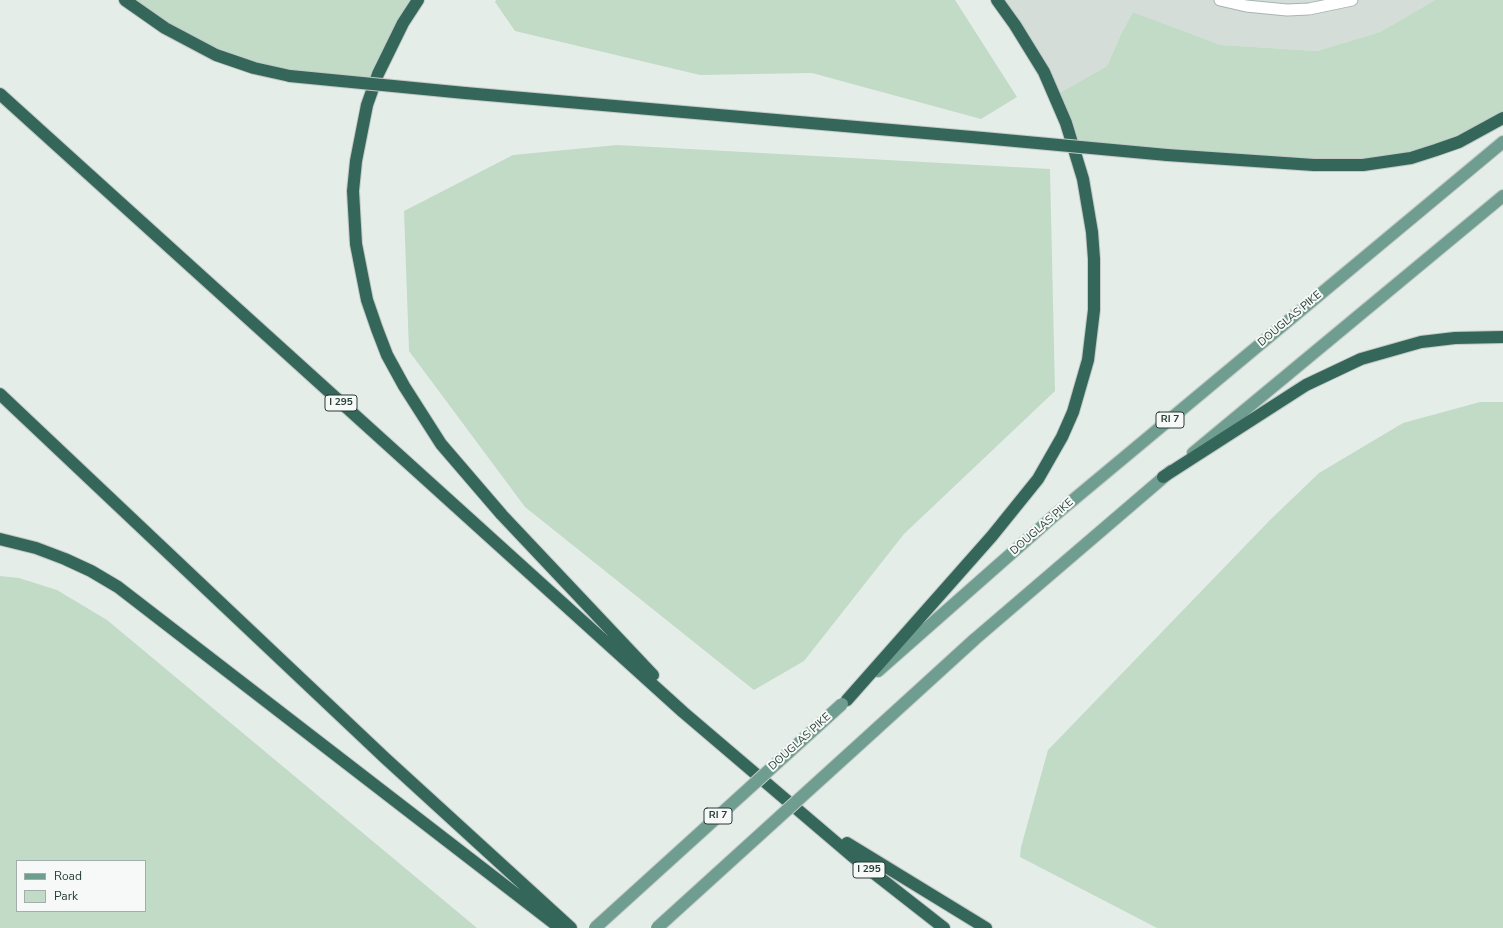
<!DOCTYPE html>
<html>
<head>
<meta charset="utf-8">
<style>
  body { margin:0 }
  #map { position:relative; width:1503px; height:928px; overflow:hidden; background:#e5ede9; font-family:"Nunito Sans",sans-serif }
  canvas { display:block }
  .legend { position:absolute; left:16px; top:860px; width:130px; height:52px; box-sizing:border-box; background:#f6f9f7; border:1px solid #a3aeaa; margin:0; padding:5px 7px; list-style:none; font-size:12px; color:#263d36 }
  .legend li { display:flex; align-items:center; gap:8px; height:20px }
  .legend b { width:20px; border:1px solid #a3aeaa }
</style>
</head>
<body>
<div id="map">
<canvas width="1503" height="928"></canvas>
<ul class="legend">
<li><b style="height:5px;background:#6f9d8f"></b>Road</li>
<li><b style="height:11px;background:#c1dbc7"></b>Park</li>
</ul>
</div>
<script>
const context = document.querySelector('canvas').getContext('2d');
context.lineJoin = 'round';
function fillPath(path, color) {
  context.fillStyle = color;
  context.fill(path, 'evenodd');
}
function poly(rows) {
  const path = new Path2D();
  for (const r of rows) {
    path.moveTo(r[0], r[1]);
    for (let i = 2; i < r.length; i += 2) path.lineTo(r[i], r[i + 1]);
  }
  return path;
}
function stroke(path, color, width, dash) {
  context.strokeStyle = color;
  context.lineWidth = width;
  context.lineCap = dash ? 'butt' : 'round';
  context.setLineDash(dash || []);
  context.stroke(path);
}
function drawText(font, color, halo, rows, align = 'center') {
  context.font = font + ' "Nunito Sans",sans-serif';
  context.lineWidth = 4;
  context.setLineDash([]);
  context.textBaseline = 'middle';
  context.strokeStyle = halo;
  context.fillStyle = color;
  for (const [text, x, y, turn = 0] of rows) {
    context.save();
    context.translate(x, y);
    context.rotate((+turn || 0) * Math.PI / 180);
    context.textAlign = isNaN(turn) ? turn : align;
    if (halo) context.strokeText(text, 0, 0);
    context.fillText(text, 0, 0);
    context.restore();
  }
}
fillPath(poly([
  [996,0,1435,0,1380,32,1317,51,1221,45,1133,12,1122,32,1107,66,1054,96]
]), '#d4ddd8');
fillPath(poly([
  [131,0,413,0,402,15,386,43,369,80,277,75,204,49],
  [496,0,955,0,1017,97,981,119,812,73,700,75,515,31,495,2],
  [1435,0,1503,0,1503,115,1427,149,1363,162,1318,161,1072,143,1054,96,1107,66,1122,32,1133,12,1221,45,1317,51,1380,32],
  [617,145,1050,169,1055,391,904,534,804,661,754,690,525,507,409,351,404,211,513,155],
  [1480,402,1503,402,1503,928,1157,928,1020,857,1021,847,1048,750,1270,520,1319,473,1403,423],
  [0,576,19,578,57,590,107,620,477,928,0,928],
  [17,861,145,861,145,911,17,911]
]), '#c1dbc7');
const service = poly([
  [1220,0,1246,6,1287,10,1309,9,1352,0]
]);
const primary = poly([
  [1193,453,1503,196],
  [878,671,1055,515,1503,142],
  [874,731,975,639,1171,471]
]);
const motorway = poly([
  [125,0,165,28,216,55,254,68,290,76],
  [418,0,403,23,378,74,367,105,356,161,353,191,356,244,367,300,377,329,387,355,404,386,441,444,502,515,653,675],
  [465,93,983,138],
  [0,94,683,712,852,856,944,928],
  [1167,155,1314,165,1363,165,1411,158,1436,150,1459,142,1503,118],
  [0,394,385,758,571,928],
  [1163,477,1306,385,1361,359,1421,342,1455,338,1503,337],
  [0,539,36,548,65,559,91,571,118,587,560,928],
  [847,700,992,536,1038,479,1062,437,1073,412,1088,360,1094,310,1094,259,1092,232,1083,179,1066,123,1044,72,1015,25,997,0],
  [847,843,986,928]
]);
stroke(service, '#a8b5b0', 13);
stroke(primary, '#c2c9c7', 14);
stroke(motorway, '#c2c9c7', 14);
stroke(service, '#fff', 11);
stroke(primary, '#6f9d8f', 12);
stroke(motorway, '#35665a', 12);
const primaryBridge = poly([
  [595,928,842,704],
  [657,928,874,731]
]);
const motorwayBridge = poly([
  [290,76,465,93],
  [983,138,1167,155]
]);
stroke(primaryBridge, '#c2c9c7', 14, []);
stroke(motorwayBridge, '#c2c9c7', 14, []);
stroke(primaryBridge, '#6f9d8f', 12);
stroke(motorwayBridge, '#35665a', 12);
for (const [x, y, w] of [
  [341,403,32],
  [1170,420,28],
  [718,816,28],
  [869,870,32]
]) {
  const box = new Path2D();
  box.roundRect(x - w / 2, y - 8, w, 16, 3);
  context.fillStyle = '#f6f9f7';
  context.fill(box);
  stroke(box, '#263d36', 1);
}
drawText('bold 10px', '#263d36', null, [
  ["I 295",341,403],
  ["RI 7",1170,420],
  ["RI 7",718,816],
  ["I 295",869,870]
]);
drawText('11px', '#263d36', '#f6f9f7', [
  ["DOUGLAS PIKE",1290,319,-40],
  ["DOUGLAS PIKE",1042,527,-41],
  ["DOUGLAS PIKE",800,742,-42]
]);
</script>
</body>
</html>
